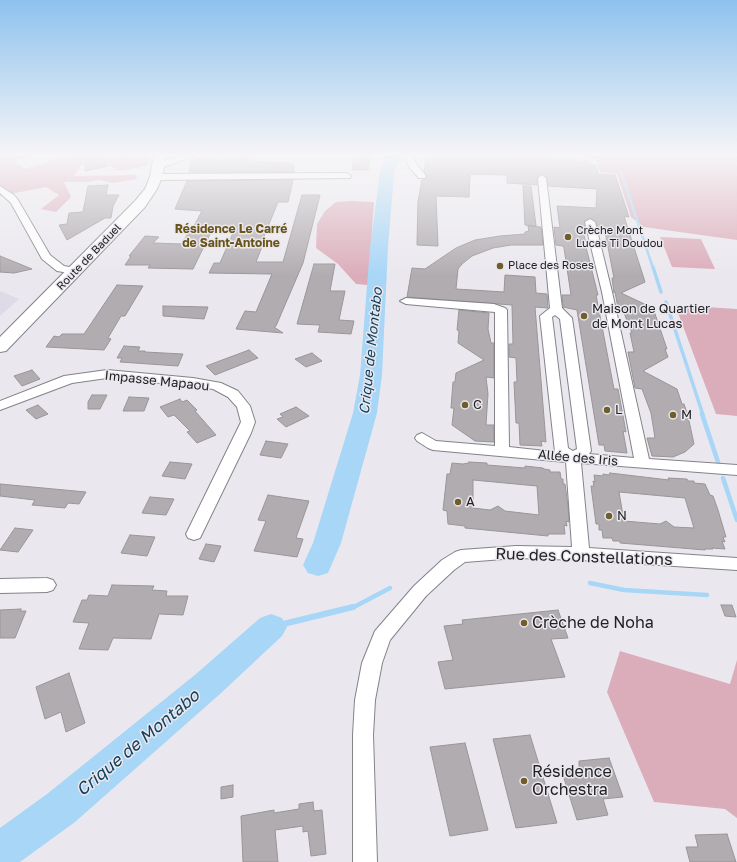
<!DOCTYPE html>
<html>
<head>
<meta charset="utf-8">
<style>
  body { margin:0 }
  canvas { display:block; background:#eae8ee }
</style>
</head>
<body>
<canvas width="737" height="862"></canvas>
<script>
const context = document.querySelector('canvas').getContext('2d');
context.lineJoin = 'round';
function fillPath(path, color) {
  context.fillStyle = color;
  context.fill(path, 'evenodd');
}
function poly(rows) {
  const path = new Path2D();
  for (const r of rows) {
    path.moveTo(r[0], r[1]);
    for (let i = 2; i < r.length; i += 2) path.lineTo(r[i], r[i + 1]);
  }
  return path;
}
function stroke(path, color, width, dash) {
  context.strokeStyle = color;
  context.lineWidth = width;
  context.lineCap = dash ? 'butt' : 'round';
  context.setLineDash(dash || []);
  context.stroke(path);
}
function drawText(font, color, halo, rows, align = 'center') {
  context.font = font + ' "Golos Text",sans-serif';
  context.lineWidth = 3;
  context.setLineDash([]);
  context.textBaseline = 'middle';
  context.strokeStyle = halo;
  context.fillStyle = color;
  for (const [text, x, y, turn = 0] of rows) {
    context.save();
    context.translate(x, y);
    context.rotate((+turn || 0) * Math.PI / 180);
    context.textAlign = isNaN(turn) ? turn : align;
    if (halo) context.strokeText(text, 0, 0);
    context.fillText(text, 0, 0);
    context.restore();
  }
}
fillPath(poly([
  [0,291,19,299,0,316]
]), '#dedae7');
fillPath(poly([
  [0,155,33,155,15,161,25,169,71,155,152,156,147,166,118,171,107,163,81,165,74,176,136,175,137,179,113,183,99,180,88,182,64,182,71,197,56,212,41,209,59,195,46,187,0,196],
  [580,155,737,155,737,240,644,227,631,217,617,174,600,172,596,159],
  [350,201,374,202,368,285,356,284,338,264,316,248,317,224,325,211,336,202],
  [660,237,701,239,715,269,672,267],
  [675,305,737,309,737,416,716,414],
  [620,651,730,684,737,660,737,818,725,809,654,802,607,692]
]), '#dbadba');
stroke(poly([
  [621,172,653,268]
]), '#a8d6f6', 2.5);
stroke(poly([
  [653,267,661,292],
  [666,302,703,415]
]), '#a8d6f6', 3.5);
stroke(poly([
  [702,414,718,462],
  [723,478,737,520],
  [590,583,624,590,707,595],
  [348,608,354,607,390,588]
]), '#a8d6f6', 4.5);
stroke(poly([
  [271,627,353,607]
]), '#a8d6f6', 6);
fillPath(poly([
  [386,155,400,155,394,173,388,247,382,375,377,413,341,543,328,573,318,576,308,573,303,565,313,543,353,413,360,375,370,247,380,173,386,155],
  [271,614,282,618,287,627,282,636,220,694,75,822,20,862,0,862,0,828,47,794,196,674,260,618,271,614]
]), '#a8d6f6');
const building = poly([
  [86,155,97,155,108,166,85,171,86,155],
  [236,155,250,156,247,161,291,163,290,165,294,165,294,172,189,172,191,161,207,156,218,160,224,160,235,157,236,155],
  [355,155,371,155,368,170,352,170,355,155],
  [427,155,574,156,576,161,590,162,591,165,596,165,598,174,615,175,629,217,624,216,645,282,621,293,653,308,667,349,665,349,668,357,643,371,677,389,682,404,684,404,688,416,694,444,685,452,673,457,652,456,647,438,655,438,651,413,642,389,635,388,628,352,634,352,630,333,632,333,622,308,618,308,615,292,614,293,612,278,614,278,605,232,599,232,596,222,589,218,584,221,586,231,583,231,587,247,586,247,598,295,596,295,614,389,618,389,626,432,623,431,627,453,605,451,604,445,599,445,577,310,563,307,562,295,571,295,564,248,563,246,556,245,554,227,560,228,557,206,596,208,597,189,548,186,547,178,542,174,537,178,537,185,507,183,507,175,470,174,469,197,436,196,438,246,417,245,418,201,422,180,425,180,427,177,424,171,427,155],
  [293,180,288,202,278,202,263,239,265,239,256,262,283,262,302,195,320,195,303,263,276,326,274,327,283,333,236,329,245,311,256,312,272,274,209,273,214,263,220,263,236,226,214,226,193,269,148,268,150,265,125,265,131,256,129,256,145,236,159,237,153,243,182,244,187,235,189,235,202,211,175,209,187,181,293,180],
  [108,185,106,195,119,195,113,206,111,218,105,218,67,240,59,225,67,224,69,213,83,212,88,186,108,185],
  [523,186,531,186,536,226,525,225,523,186],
  [528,226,541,227,543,245,511,245,493,248,472,256,462,264,458,269,456,289,504,292,505,275,535,277,536,293,547,294,548,308,535,307,546,442,541,441,542,446,520,445,519,423,516,423,514,382,517,382,516,358,509,357,509,344,513,344,512,305,407,297,412,268,425,269,456,248,475,240,500,236,525,234,525,232,529,231,528,226],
  [0,256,32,269,14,273,0,272,0,256],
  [314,264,335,264,330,291,345,291,339,320,354,321,351,334,318,332,320,325,297,324,314,264],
  [117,285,143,286,125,316,121,316,108,338,111,339,104,350,46,347,54,336,59,337,62,334,84,334,117,285],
  [163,306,208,307,204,319,163,316,163,306],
  [459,310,489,313,488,329,491,343,494,343,494,378,486,377,488,394,486,425,494,425,494,442,475,441,452,425,454,408,451,408,453,382,455,382,456,373,484,360,458,343,459,331,457,330,459,310],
  [124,346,140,347,138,351,145,351,145,352,183,354,178,366,120,362,122,358,117,358,124,346],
  [249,350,258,358,215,375,206,366,249,350],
  [312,353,322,361,306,367,295,359,312,353],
  [32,370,40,379,22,386,14,376,32,370],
  [92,395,107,395,100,409,88,409,88,402,92,395],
  [129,397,149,398,144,411,123,411,129,397],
  [180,399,182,402,187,400,197,410,195,411,216,435,197,443,187,432,190,431,174,415,168,417,160,407,180,399],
  [38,405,48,414,36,419,26,410,38,405],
  [296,407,309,416,286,427,277,419,283,417,280,414,296,407],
  [266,441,288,444,281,458,260,455,266,441],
  [170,462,192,464,185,479,162,476,170,462],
  [469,462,487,463,487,465,525,468,525,466,543,468,544,469,550,470,550,472,560,472,561,479,563,479,563,484,565,484,568,506,569,522,566,521,567,526,564,525,565,534,548,534,548,536,465,528,465,526,448,524,447,511,443,510,447,474,450,474,452,463,463,464,469,463,469,462],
  [473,480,537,486,539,515,505,511,498,506,490,510,473,508,473,480],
  [610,473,669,480,668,478,687,479,688,481,694,481,694,483,705,484,710,495,713,496,718,510,726,537,723,537,725,542,722,541,725,549,712,548,713,549,705,549,705,550,620,543,620,541,613,541,612,538,603,538,602,530,599,530,599,524,596,524,591,486,594,486,593,481,595,482,594,475,603,476,603,474,609,475,610,473],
  [619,492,685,498,694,528,674,527,666,521,660,524,624,521,619,492],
  [0,484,86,492,79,504,68,503,65,508,32,505,35,500,0,496,0,484],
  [268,495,309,501,296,538,303,539,297,557,254,551,266,521,258,520,268,495],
  [150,497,174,499,166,515,142,513,150,497],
  [15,528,33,530,18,552,0,550,15,528],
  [130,535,155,537,147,556,121,553,130,535],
  [206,544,221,546,214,562,199,559,206,544],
  [112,585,154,586,152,590,167,591,166,596,188,596,183,615,159,614,151,639,113,638,108,650,79,649,89,623,73,622,82,600,87,600,89,595,108,596,112,585],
  [721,605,732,605,736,617,725,616,721,605],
  [21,609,20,611,26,611,15,638,0,638,0,610,21,609],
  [558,610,568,638,551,639,565,677,445,689,438,662,453,660,444,626,463,624,462,620,558,610],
  [69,673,85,723,66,732,61,712,45,719,36,687,69,673],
  [530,735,557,823,516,828,493,739,530,735],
  [465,743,488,830,450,836,430,747,465,743],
  [609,758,623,797,603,799,608,815,577,820,562,772,579,770,579,761,609,758],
  [233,785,233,797,221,799,221,787,233,785],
  [313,802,314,811,322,810,326,854,311,856,308,831,303,832,303,826,275,830,278,862,243,862,241,816,274,810,274,813,299,809,299,804,313,802],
  [727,834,736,862,690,862,686,847,698,847,695,835,727,834]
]);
fillPath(building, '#b1acb0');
stroke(building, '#9a9599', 1);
const minor = poly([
  [183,155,196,155,161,168,155,168,154,166,155,164,183,155],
  [405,155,413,155,416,164,426,176,425,178,419,178,409,167,405,155],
  [347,173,351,176,350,178,156,180,152,177,156,174,347,173],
  [542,175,546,178,562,308,572,318,591,451,589,454,634,458,602,292,585,222,590,219,595,222,612,292,649,459,737,465,737,475,581,463,589,548,737,558,737,570,581,560,516,558,465,562,454,570,426,596,390,640,382,663,375,700,373,735,377,862,353,862,353,735,355,700,362,663,375,631,414,586,442,560,455,552,461,550,516,546,572,547,566,462,433,450,428,448,417,441,415,438,417,435,422,433,436,441,495,446,495,312,406,304,400,301,406,298,494,304,505,308,507,310,509,447,555,452,540,316,550,308,538,178,542,175],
  [555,315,560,319,577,449,573,451,568,448,552,317,555,315],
  [0,186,14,195,18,200,50,255,64,266,80,269,81,271,80,273,76,274,57,271,42,259,11,203,0,193,0,186],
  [107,370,193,378,221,383,238,391,250,406,255,422,251,433,200,538,194,540,188,538,186,534,241,422,237,407,228,397,213,389,193,386,107,378,72,383,0,410,0,401,64,376,107,370],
  [47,578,53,580,56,585,53,590,47,592,0,593,0,579,47,578]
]);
const secondary = poly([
  [154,155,166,155,162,177,157,189,145,207,6,351,0,352,0,337,135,201,145,189,150,177,154,155]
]);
stroke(minor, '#848388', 2);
stroke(secondary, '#848388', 2);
fillPath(minor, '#fff');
fillPath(secondary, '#fff');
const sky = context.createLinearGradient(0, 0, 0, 276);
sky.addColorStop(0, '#8ec2ee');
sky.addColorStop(0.56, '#f6f5f7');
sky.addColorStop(1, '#f6f5f700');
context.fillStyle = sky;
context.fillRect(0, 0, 737, 276);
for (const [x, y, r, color] of [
  [568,237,4,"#6f5d2b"],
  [500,266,4,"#6f5d2b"],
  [584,316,4,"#6f5d2b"],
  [465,405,4,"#6f5d2b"],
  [607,410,4,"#6f5d2b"],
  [673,415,4,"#6f5d2b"],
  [458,502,4,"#6f5d2b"],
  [609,516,4,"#6f5d2b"],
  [524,623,4,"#6f5d2b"],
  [524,781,4,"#6f5d2b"]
]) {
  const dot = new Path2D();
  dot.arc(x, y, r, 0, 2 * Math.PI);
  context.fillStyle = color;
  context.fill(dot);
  stroke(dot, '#eae8ee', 1.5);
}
drawText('11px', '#222124', '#eae8ee', [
  ["Crèche Mont",576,231],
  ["Lucas Ti Doudou",576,244],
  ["Place des Roses",508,266]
], 'left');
drawText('11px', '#222124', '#eae8ee', [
  ["Route de Baduel",89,257,-46]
]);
drawText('bold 12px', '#69551a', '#eae8ee', [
  ["Résidence Le Carré",231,229],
  ["de Saint-Antoine",231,243]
]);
drawText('13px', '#222124', '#eae8ee', [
  ["Maison de Quartier",592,309],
  ["de Mont Lucas",592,324],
  ["C",473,405],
  ["L",615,410],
  ["M",681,415],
  ["A",466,502],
  ["N",617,516]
], 'left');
drawText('13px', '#222124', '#eae8ee', [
  ["Impasse Mapaou",157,381,6],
  ["Allée des Iris",578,458,5]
]);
drawText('italic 14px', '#13405b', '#eae8ee', [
  ["Crique de Montabo",371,351,-84]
]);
drawText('16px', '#222124', '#eae8ee', [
  ["Rue des Constellations",584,557,2]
]);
drawText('16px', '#222124', '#eae8ee', [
  ["Crèche de Noha",532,623],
  ["Résidence",532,772],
  ["Orchestra",532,790]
], 'left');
drawText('italic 17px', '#13405b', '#eae8ee', [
  ["Crique de Montabo",138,743,-40]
]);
</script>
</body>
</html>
